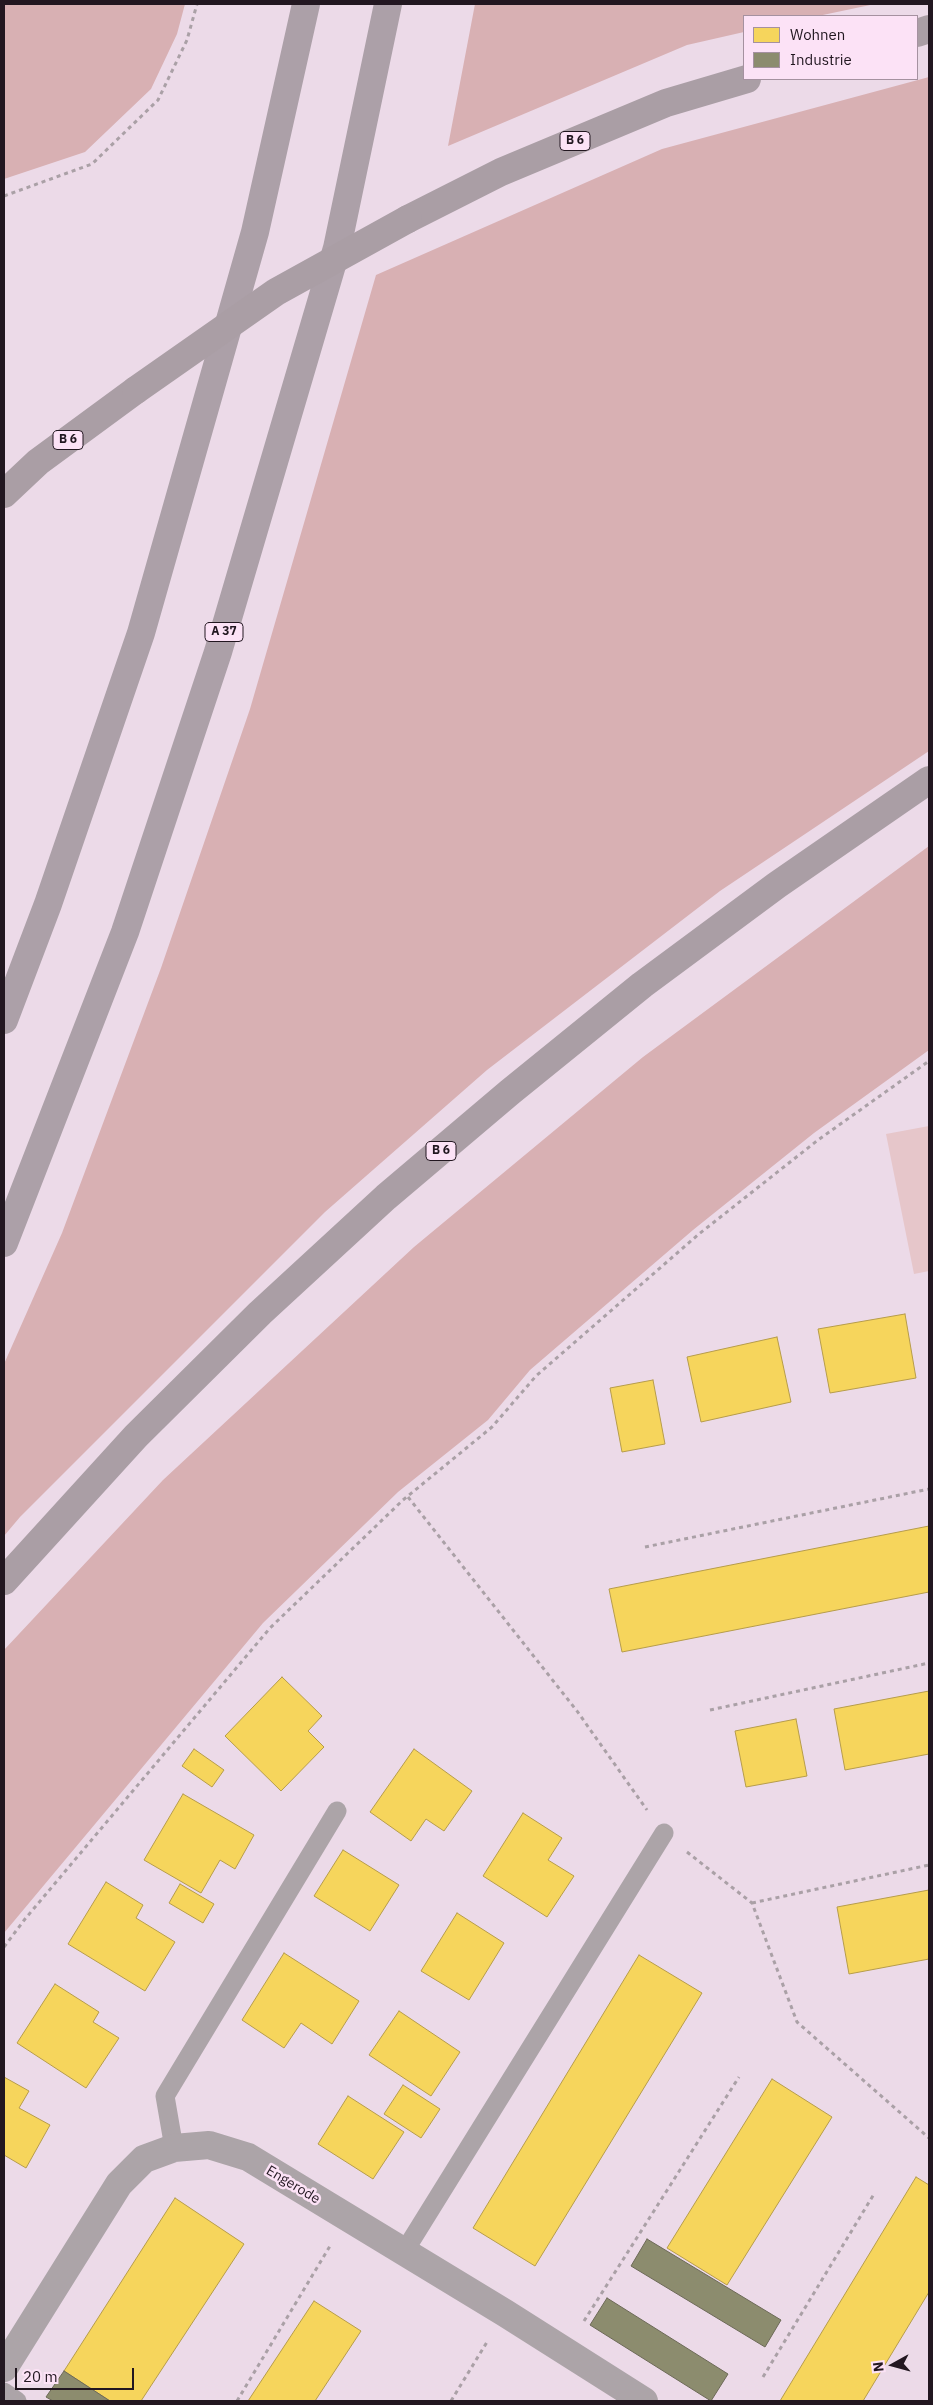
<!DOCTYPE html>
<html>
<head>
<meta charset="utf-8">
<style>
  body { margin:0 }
  #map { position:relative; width:933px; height:2405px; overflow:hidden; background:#ecdae8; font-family:"IBM Plex Sans",sans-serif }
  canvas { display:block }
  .frame { position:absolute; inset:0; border:5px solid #221720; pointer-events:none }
  .legend { position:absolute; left:743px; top:15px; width:175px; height:65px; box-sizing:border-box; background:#fce2f6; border:1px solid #a591a0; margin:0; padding:6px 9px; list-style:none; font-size:15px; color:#221720 }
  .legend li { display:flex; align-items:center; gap:10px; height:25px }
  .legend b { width:25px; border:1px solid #a591a0 }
  .north { position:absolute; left:868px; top:2340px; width:50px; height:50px; -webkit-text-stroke:4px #fce2f6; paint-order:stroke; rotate:263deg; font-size:14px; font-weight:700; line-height:20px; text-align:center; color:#221720 }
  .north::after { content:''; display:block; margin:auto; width:18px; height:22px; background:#221720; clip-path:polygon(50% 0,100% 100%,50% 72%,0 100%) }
  .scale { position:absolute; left:15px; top:2368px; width:119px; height:22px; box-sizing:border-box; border:2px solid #221720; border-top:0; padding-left:6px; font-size:15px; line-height:18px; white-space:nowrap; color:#221720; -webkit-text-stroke:4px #fce2f6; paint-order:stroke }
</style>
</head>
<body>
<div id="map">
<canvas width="933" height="2405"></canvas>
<div class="frame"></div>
<ul class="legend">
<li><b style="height:14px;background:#f6d55c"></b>Wohnen</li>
<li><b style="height:14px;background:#8c8c6e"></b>Industrie</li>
</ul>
<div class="north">N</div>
<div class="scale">20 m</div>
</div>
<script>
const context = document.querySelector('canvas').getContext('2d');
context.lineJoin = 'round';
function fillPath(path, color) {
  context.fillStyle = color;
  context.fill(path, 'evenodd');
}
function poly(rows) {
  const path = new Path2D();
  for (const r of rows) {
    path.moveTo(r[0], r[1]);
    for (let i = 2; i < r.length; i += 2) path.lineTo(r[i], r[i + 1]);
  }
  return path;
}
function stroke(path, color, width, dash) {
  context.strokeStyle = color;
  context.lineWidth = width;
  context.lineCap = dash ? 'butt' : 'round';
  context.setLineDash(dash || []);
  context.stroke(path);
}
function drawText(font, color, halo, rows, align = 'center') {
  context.font = font + ' "IBM Plex Sans",sans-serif';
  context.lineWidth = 5;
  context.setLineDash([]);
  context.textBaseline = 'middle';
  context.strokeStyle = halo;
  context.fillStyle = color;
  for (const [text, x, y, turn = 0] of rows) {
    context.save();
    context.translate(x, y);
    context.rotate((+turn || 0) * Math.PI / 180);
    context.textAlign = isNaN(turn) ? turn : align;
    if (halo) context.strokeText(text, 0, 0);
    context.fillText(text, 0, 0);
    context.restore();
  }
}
fillPath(poly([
  [929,1126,929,1271,914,1274,886,1134]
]), '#e6c6ca');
fillPath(poly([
  [4,4,185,4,177,34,151,89,85,152,4,179],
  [475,4,875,4,818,16,744,16,744,32,687,45,448,146],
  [929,77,929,751,720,891,487,1070,325,1212,20,1517,4,1536,4,1364,62,1233,161,968,250,709,376,275,662,149],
  [929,846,929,1050,814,1133,693,1230,530,1370,488,1420,398,1492,263,1623,4,1933,4,1650,163,1480,414,1247,643,1057]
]), '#d8b0b3');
const homes = poly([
  [905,1314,916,1378,830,1393,818,1329,905,1314],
  [777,1337,791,1402,701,1422,687,1357,777,1337],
  [653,1380,665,1444,622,1452,610,1388,653,1380],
  [929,1526,929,1592,622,1652,609,1589,929,1526],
  [282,1677,322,1716,308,1731,324,1747,281,1791,225,1736,282,1677],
  [929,1691,929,1754,845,1770,834,1709,929,1691],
  [796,1719,807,1776,746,1787,735,1731,796,1719],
  [194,1749,224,1770,212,1787,182,1766,194,1749],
  [414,1749,472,1791,444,1831,426,1819,411,1841,370,1812,414,1749],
  [183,1794,254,1835,235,1869,220,1860,201,1893,144,1860,183,1794],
  [523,1813,562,1838,548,1860,574,1876,547,1917,483,1876,523,1813],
  [343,1850,399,1885,370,1931,314,1896,343,1850],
  [106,1882,143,1905,136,1918,175,1942,145,1991,68,1944,106,1882],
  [180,1884,214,1904,203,1923,169,1903,180,1884],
  [929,1890,929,1959,849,1974,837,1907,929,1890],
  [457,1913,504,1943,469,2000,421,1971,457,1913],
  [284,1953,359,2001,332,2044,301,2023,284,2048,242,2020,284,1953],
  [639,1955,702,1993,535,2266,473,2228,639,1955],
  [55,1984,99,2012,93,2022,119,2038,86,2088,17,2043,55,1984],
  [399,2011,460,2052,431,2096,369,2055,399,2011],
  [4,2077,29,2091,19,2108,50,2125,26,2168,4,2155,4,2077],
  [772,2079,832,2117,727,2285,667,2248,772,2079],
  [403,2085,440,2109,421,2138,384,2114,403,2085],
  [348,2096,404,2132,373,2179,318,2144,348,2096],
  [916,2177,929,2185,929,2292,863,2401,780,2401,916,2177],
  [175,2198,244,2244,141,2401,110,2401,64,2371,175,2198],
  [314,2301,361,2331,315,2401,248,2401,314,2301]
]);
fillPath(homes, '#f6d55c');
stroke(homes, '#b69c4a', 1);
const industry = poly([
  [647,2239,781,2320,765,2347,631,2266,647,2239],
  [607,2298,728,2374,711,2401,590,2325,607,2298],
  [64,2371,110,2401,53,2401,46,2397,64,2371]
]);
fillPath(industry, '#8c8c6e');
stroke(industry, '#6c6957', 1);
stroke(poly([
  [4,196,92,164,158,100,187,40,197,4],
  [408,1497,577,1711,647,1810],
  [645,1547,929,1489],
  [710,1710,929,1663],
  [687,1852,752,1903,797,2022,929,2138],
  [752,1903,929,1865],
  [4,1947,25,1919,270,1628,403,1500,492,1427,536,1376,699,1234,818,1140,929,1061],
  [584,2321,739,2077],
  [763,2377,874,2194],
  [237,2401,330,2246],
  [451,2401,487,2342]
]), '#aaa0a6', 3, [4, 4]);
stroke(poly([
  [174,2148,165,2096,337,1811],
  [404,2252,664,1833],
  [4,2392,17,2401]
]), '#aca4a8', 19);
stroke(poly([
  [4,2368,119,2184,144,2159,174,2148,209,2145,248,2157,505,2313,644,2401]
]), '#aca4a8', 28);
stroke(poly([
  [917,33,929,29],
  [408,219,501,172,666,103,747,79],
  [4,494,38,462,136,390],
  [4,1581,136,1436,260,1313,386,1197,510,1092,642,985,777,885,929,780]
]), '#aa9ea5', 28);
stroke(poly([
  [4,1020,48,904,141,633,255,232,306,4],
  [4,1243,125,932,218,652,337,248,388,4]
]), '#aca0a8', 28);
stroke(poly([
  [136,390,276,292,408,219]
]), '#aa9ea5', 28);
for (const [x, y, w] of [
  [575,141,30],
  [68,440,30],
  [224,632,38],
  [441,1151,30]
]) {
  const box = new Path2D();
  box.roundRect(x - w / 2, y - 9.5, w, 19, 4);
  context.fillStyle = '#fce2f6';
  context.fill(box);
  stroke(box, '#221720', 1);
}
drawText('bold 12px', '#221720', null, [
  ["B 6",575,141],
  ["B 6",68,440],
  ["A 37",224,632],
  ["B 6",441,1151]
]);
drawText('14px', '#221720', '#fce2f6', [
  ["Engerode",293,2185,31]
]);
</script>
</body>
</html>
